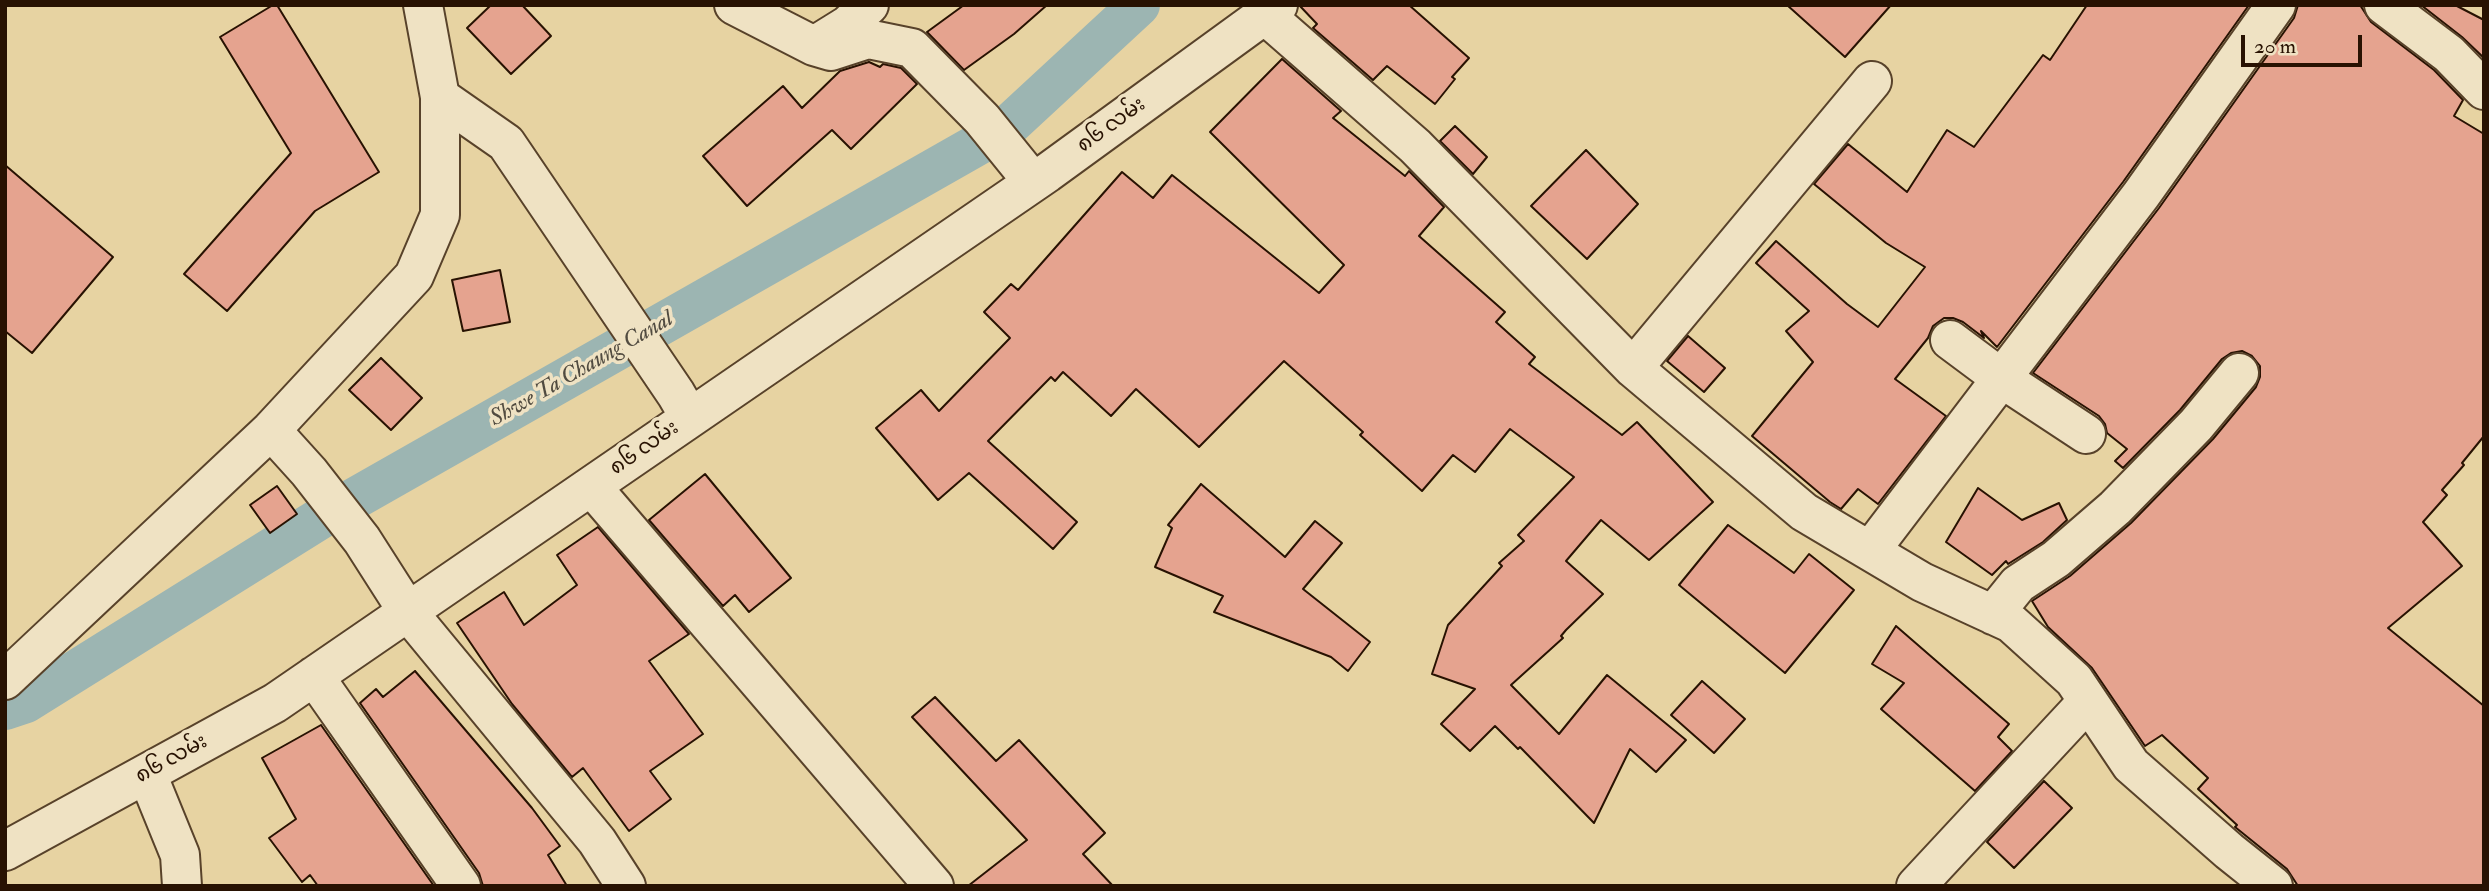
<!DOCTYPE html>
<html>
<head>
<meta charset="utf-8">
<style>
  body { margin:0 }
  #map { position:relative; width:2489px; height:891px; overflow:hidden; background:#e7d3a2; font-family:"IM FELL Double Pica",serif }
  canvas { display:block }
  .frame { position:absolute; inset:0; border:7px solid #281202; pointer-events:none }
  .scale { position:absolute; left:2241px; top:35px; width:121px; height:32px; box-sizing:border-box; border:4px solid #281202; border-top:0; padding-left:9px; font-size:21px; line-height:24px; white-space:nowrap; color:#281202; -webkit-text-stroke:5px #efe2c3; paint-order:stroke }
</style>
</head>
<body>
<div id="map">
<canvas width="2489" height="891"></canvas>
<div class="frame"></div>
<div class="scale">20 m</div>
</div>
<script>
const context = document.querySelector('canvas').getContext('2d');
context.lineJoin = 'round';
function poly(rows) {
  const path = new Path2D();
  for (const r of rows) {
    path.moveTo(r[0], r[1]);
    for (let i = 2; i < r.length; i += 2) path.lineTo(r[i], r[i + 1]);
  }
  return path;
}
function stroke(path, color, width, dash) {
  context.strokeStyle = color;
  context.lineWidth = width;
  context.lineCap = dash ? 'butt' : 'round';
  context.setLineDash(dash || []);
  context.stroke(path);
}
function fillPath(path, color) {
  context.fillStyle = color;
  context.fill(path, 'evenodd');
}
function drawText(font, color, halo, rows, align = 'center') {
  context.font = font + ' "IM FELL Double Pica","Noto Sans Myanmar",serif';
  context.lineWidth = 7;
  context.setLineDash([]);
  context.textBaseline = 'middle';
  context.strokeStyle = halo;
  context.fillStyle = color;
  for (const [text, x, y, turn = 0] of rows) {
    context.save();
    context.translate(x, y);
    context.rotate((+turn || 0) * Math.PI / 180);
    context.textAlign = isNaN(turn) ? turn : align;
    if (halo) context.strokeText(text, 0, 0);
    context.fillText(text, 0, 0);
    context.restore();
  }
}
stroke(poly([
  [5,709,26,702,324,516,1005,129,1139,5]
]), '#9cb5b2', 42);
const building = poly([
  [273,5,277,5,379,172,315,211,227,311,184,274,291,153,220,37,273,5],
  [491,5,522,5,551,36,511,74,467,28,491,5],
  [964,5,1047,5,1014,34,964,70,927,32,964,5],
  [1299,5,1409,5,1469,58,1452,77,1455,79,1435,104,1387,66,1373,80,1313,28,1317,24,1299,5],
  [1787,5,1891,5,1845,57,1787,5],
  [2087,5,2249,5,2123,182,1997,347,1981,331,1984,338,1963,322,1953,318,1944,318,1933,326,1928,338,1895,379,1946,416,1878,504,1858,489,1841,509,1830,502,1752,436,1813,362,1786,331,1809,311,1756,263,1776,241,1847,304,1878,327,1925,267,1886,243,1814,184,1848,144,1907,192,1947,130,1974,147,2043,55,2050,60,2087,5],
  [2298,5,2360,5,2371,22,2434,70,2463,100,2454,116,2484,134,2484,436,2462,463,2464,465,2442,490,2447,495,2423,522,2462,566,2388,628,2484,706,2484,886,2298,886,2287,869,2235,827,2237,825,2198,789,2208,778,2162,735,2145,746,2092,668,2048,627,2032,601,2070,576,2131,523,2213,439,2256,387,2260,377,2260,366,2252,356,2242,351,2231,353,2222,359,2180,410,2123,468,2115,461,2127,449,2107,433,2105,424,2099,416,2033,373,2159,208,2294,18,2298,5],
  [2421,5,2455,5,2484,20,2484,58,2462,37,2421,5],
  [1282,59,1341,111,1333,118,1405,176,1409,171,1444,207,1419,236,1505,312,1496,322,1535,357,1529,364,1622,435,1637,422,1713,502,1649,560,1601,520,1566,561,1603,594,1566,630,1561,636,1563,638,1511,685,1559,734,1607,675,1686,740,1656,772,1630,749,1594,823,1520,747,1518,749,1495,726,1470,751,1441,724,1475,689,1432,674,1448,625,1502,566,1499,563,1524,541,1518,535,1574,477,1510,429,1475,472,1453,455,1422,491,1360,435,1363,432,1284,361,1199,447,1136,389,1111,416,1063,372,1055,381,1051,377,988,441,1077,522,1053,549,969,473,938,500,876,428,921,390,939,411,1010,338,984,312,1011,284,1018,290,1122,172,1153,198,1172,175,1319,293,1344,265,1210,132,1282,59],
  [869,62,880,67,883,64,901,68,917,84,851,149,832,130,747,206,703,156,783,86,802,108,840,71,869,62],
  [1455,126,1487,157,1473,174,1440,141,1455,126],
  [1586,150,1638,204,1587,259,1531,206,1586,150],
  [5,165,113,257,32,353,5,331,5,165],
  [500,270,510,322,463,331,452,280,500,270],
  [1688,336,1725,368,1704,392,1667,361,1688,336],
  [381,358,422,398,391,430,349,390,381,358],
  [705,474,791,578,749,612,735,595,723,606,649,520,705,474],
  [1201,484,1285,557,1315,521,1342,543,1303,589,1370,642,1348,671,1331,657,1214,612,1223,596,1155,567,1172,528,1168,525,1201,484],
  [277,486,297,514,270,533,250,505,277,486],
  [1978,488,2022,520,2059,503,2067,520,2043,542,2008,564,2006,561,1992,575,1946,542,1978,488],
  [1728,525,1794,573,1809,554,1854,590,1785,673,1679,585,1728,525],
  [598,527,689,634,649,661,703,734,650,771,671,799,629,831,583,768,572,777,512,704,457,623,504,592,524,625,577,585,557,555,598,527],
  [1896,626,2009,724,1998,737,2012,751,1975,791,1881,709,1904,683,1872,664,1896,626],
  [415,671,532,808,560,846,548,855,567,886,483,886,479,873,360,703,376,689,383,697,415,671],
  [1702,681,1745,719,1714,753,1671,715,1702,681],
  [935,697,996,761,1019,740,1105,833,1083,854,1113,886,968,886,1027,840,912,717,935,697],
  [321,725,434,886,318,886,310,875,302,882,269,838,296,819,262,758,321,725],
  [2044,781,2072,808,2014,868,1987,842,2044,781]
]);
fillPath(building, '#e5a38f');
stroke(building, '#281202', 2);
const minor = poly([
  [734,5,814,46,831,51,868,39,912,48,982,119,1033,182],
  [2384,5,2449,54,2484,90],
  [1265,15,1415,146,1633,368,1804,512,1922,582,2011,623,2074,680,2131,765,2229,851,2273,886],
  [819,43,848,25,869,5],
  [440,97,506,143,676,394,690,418],
  [1950,340,2001,378,2086,434],
  [1633,368,1872,81],
  [271,430,309,472,362,540,408,612,597,841,626,886],
  [591,486,934,886],
  [1870,551,2141,195,2276,5],
  [1993,615,2018,584,2056,559,2115,508,2196,425,2239,373],
  [314,676,461,886],
  [5,680,271,430,414,276,440,215,440,97,423,5],
  [147,774,180,855,182,886],
  [5,851,275,703,1047,173,1278,5],
  [1916,886,2088,701]
]);
stroke(minor, '#58422a', 42);
stroke(minor, '#efe2c3', 38);
drawText('21px', '#281202', '#efe2c3', [
  ["၈၆ လမ်း",1112,126,-36],
  ["၈၆ လမ်း",645,449,-35],
  ["၈၆ လမ်း",172,760,-29]
]);
drawText('italic 23px', '#514b40', '#efe2c3', [
  ["Shwe Ta Chaung Canal",582,370,-30]
]);
</script>
</body>
</html>
